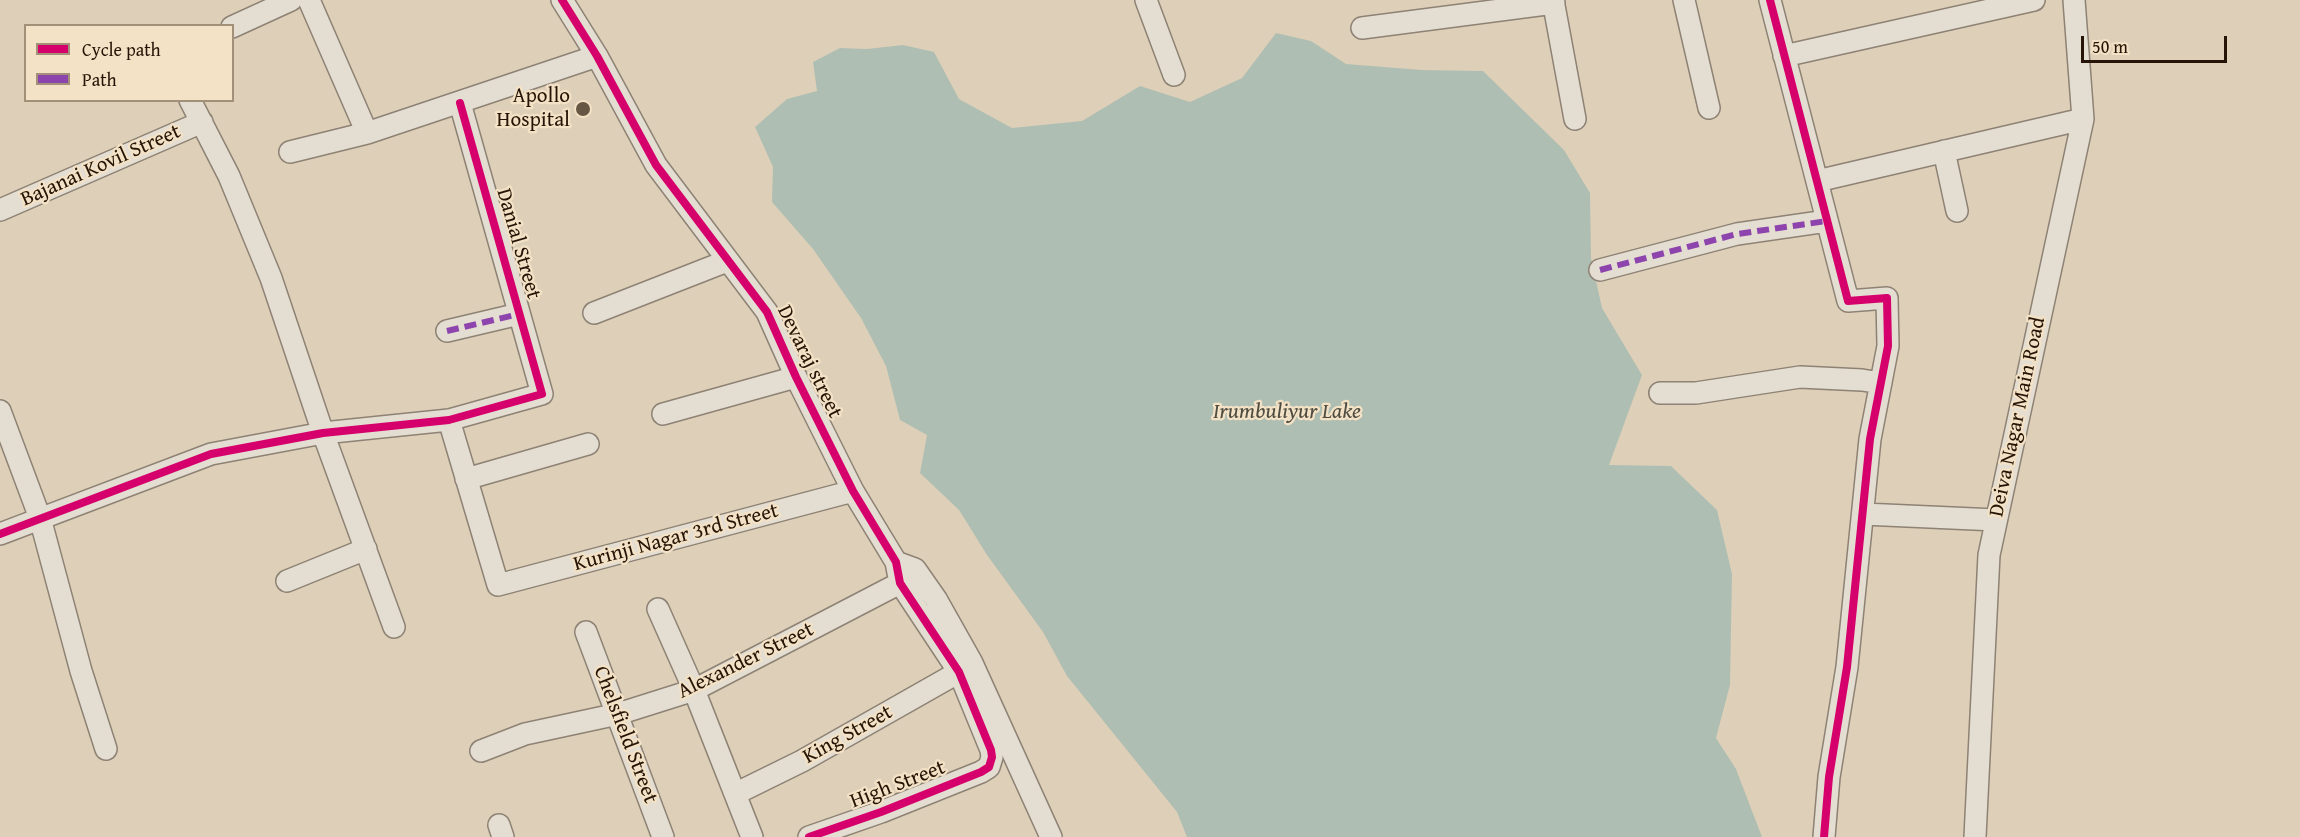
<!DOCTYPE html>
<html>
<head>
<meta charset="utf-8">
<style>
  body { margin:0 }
  #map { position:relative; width:2300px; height:837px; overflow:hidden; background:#ded0b8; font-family:"Gentium Book Plus",serif }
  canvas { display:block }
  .legend { position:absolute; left:24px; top:24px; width:210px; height:78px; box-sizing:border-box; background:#f4e2c6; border:2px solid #a29079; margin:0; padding:8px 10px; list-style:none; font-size:18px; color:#261506 }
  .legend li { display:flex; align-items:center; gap:12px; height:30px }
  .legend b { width:30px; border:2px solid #a29079 }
  .scale { position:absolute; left:2081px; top:36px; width:146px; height:27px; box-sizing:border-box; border:3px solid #261506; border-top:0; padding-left:8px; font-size:18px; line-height:21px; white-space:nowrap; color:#261506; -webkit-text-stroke:4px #f4e2c6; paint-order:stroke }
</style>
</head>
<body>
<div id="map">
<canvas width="2300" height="837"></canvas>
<ul class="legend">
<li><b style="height:8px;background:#d6006c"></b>Cycle path</li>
<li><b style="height:8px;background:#8e44ad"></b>Path</li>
</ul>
<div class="scale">50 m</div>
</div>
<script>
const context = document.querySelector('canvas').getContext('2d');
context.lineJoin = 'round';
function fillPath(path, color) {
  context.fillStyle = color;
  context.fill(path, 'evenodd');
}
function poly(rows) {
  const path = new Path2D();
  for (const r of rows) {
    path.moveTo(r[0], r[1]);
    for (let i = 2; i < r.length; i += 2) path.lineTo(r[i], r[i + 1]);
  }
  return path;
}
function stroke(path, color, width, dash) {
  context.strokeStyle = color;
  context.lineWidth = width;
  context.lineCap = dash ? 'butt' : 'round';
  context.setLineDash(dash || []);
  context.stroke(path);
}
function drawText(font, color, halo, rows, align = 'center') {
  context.font = font + ' "Gentium Book Plus",serif';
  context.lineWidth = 4.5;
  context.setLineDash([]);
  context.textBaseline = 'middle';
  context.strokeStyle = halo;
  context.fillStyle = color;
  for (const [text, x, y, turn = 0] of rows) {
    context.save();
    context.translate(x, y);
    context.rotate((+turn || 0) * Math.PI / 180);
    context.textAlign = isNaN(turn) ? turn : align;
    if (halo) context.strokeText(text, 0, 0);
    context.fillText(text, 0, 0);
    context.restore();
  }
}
fillPath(poly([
  [1276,33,1311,41,1346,64,1422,70,1483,71,1564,150,1590,193,1591,258,1602,308,1642,375,1609,465,1671,466,1717,510,1732,574,1730,685,1716,738,1736,769,1762,837,1187,837,1177,812,1067,676,1043,632,987,555,959,510,920,473,927,435,900,420,886,366,861,318,813,249,772,202,773,167,755,127,787,99,817,91,813,62,840,48,867,49,903,45,934,52,959,99,1012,128,1082,121,1140,86,1190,102,1242,78]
]), '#afbeb2');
const minor = poly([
  [309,0,367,133],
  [562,0,597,56,656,165,767,312,796,377,853,491,896,562,900,583,959,672,991,750,992,757,989,767,981,772,881,812,809,837],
  [1146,0,1174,75],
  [1553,0,1575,119],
  [1684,0,1709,108],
  [1770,0,1848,301,1887,298,1888,346,1870,439,1847,667,1829,777,1824,837],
  [232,27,291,0],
  [1362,28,1554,3],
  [1784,56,2034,0],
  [190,100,229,176,271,278,323,433,394,627],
  [1944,151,1957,211],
  [290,152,367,133,597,56],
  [1817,181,2083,119],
  [0,210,202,122],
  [1600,270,1737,234,1827,221],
  [594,313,727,261],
  [447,331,519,314],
  [1660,393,1696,393,1800,377,1862,380,1881,383],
  [0,411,40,518,81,671,106,749],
  [663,414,796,377],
  [449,420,498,585,853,491],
  [466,479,588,444],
  [1863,514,1996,520],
  [0,534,211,454,323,433,449,420,542,394,460,103],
  [896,562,915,569,936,599,972,663,1051,837],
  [287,581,366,549],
  [658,609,694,690,752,837],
  [586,632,663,837],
  [481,751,525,734,618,714,694,690,900,583],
  [735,794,802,761,959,672],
  [499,825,503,837],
  [1975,837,1989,555,2083,119,2074,0]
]);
stroke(minor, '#8d8274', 24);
stroke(minor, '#e4ddd1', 21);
stroke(poly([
  [1600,270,1737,234,1827,221],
  [447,331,519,314]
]), '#8e44ad', 6, [12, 6]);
stroke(poly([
  [562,0,597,56,656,165,767,312,796,377,853,491,896,562,900,583,959,672,991,750,992,757,989,767,981,772,881,812,809,837],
  [1770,0,1848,301,1887,298,1888,346,1870,439,1847,667,1829,777,1824,837],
  [0,534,211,454,323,433,449,420,542,394,460,103]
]), '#d6006c', 8);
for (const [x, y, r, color] of [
  [583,109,8,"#665644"]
]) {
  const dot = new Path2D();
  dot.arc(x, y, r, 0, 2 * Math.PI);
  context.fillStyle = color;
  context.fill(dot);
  stroke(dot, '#f4e2c6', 2);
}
drawText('21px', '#261506', '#f4e2c6', [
  ["Apollo",570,97],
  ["Hospital",570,121]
], 'right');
drawText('21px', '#261506', '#f4e2c6', [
  ["Bajanai Kovil Street",101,166,-24],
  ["Danial Street",518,244,74],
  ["Devaraj street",809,362,64],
  ["Deiva Nagar Main Road",2018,417,-78],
  ["Kurinji Nagar 3rd Street",676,538,-15],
  ["Alexander Street",746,661,-26],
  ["Chelsfield Street",625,735,69],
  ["King Street",848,735,-29],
  ["High Street",898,785,-21]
]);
drawText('italic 22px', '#4f4d42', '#f4e2c6', [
  ["Irumbuliyur Lake",1287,412]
]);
</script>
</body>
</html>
